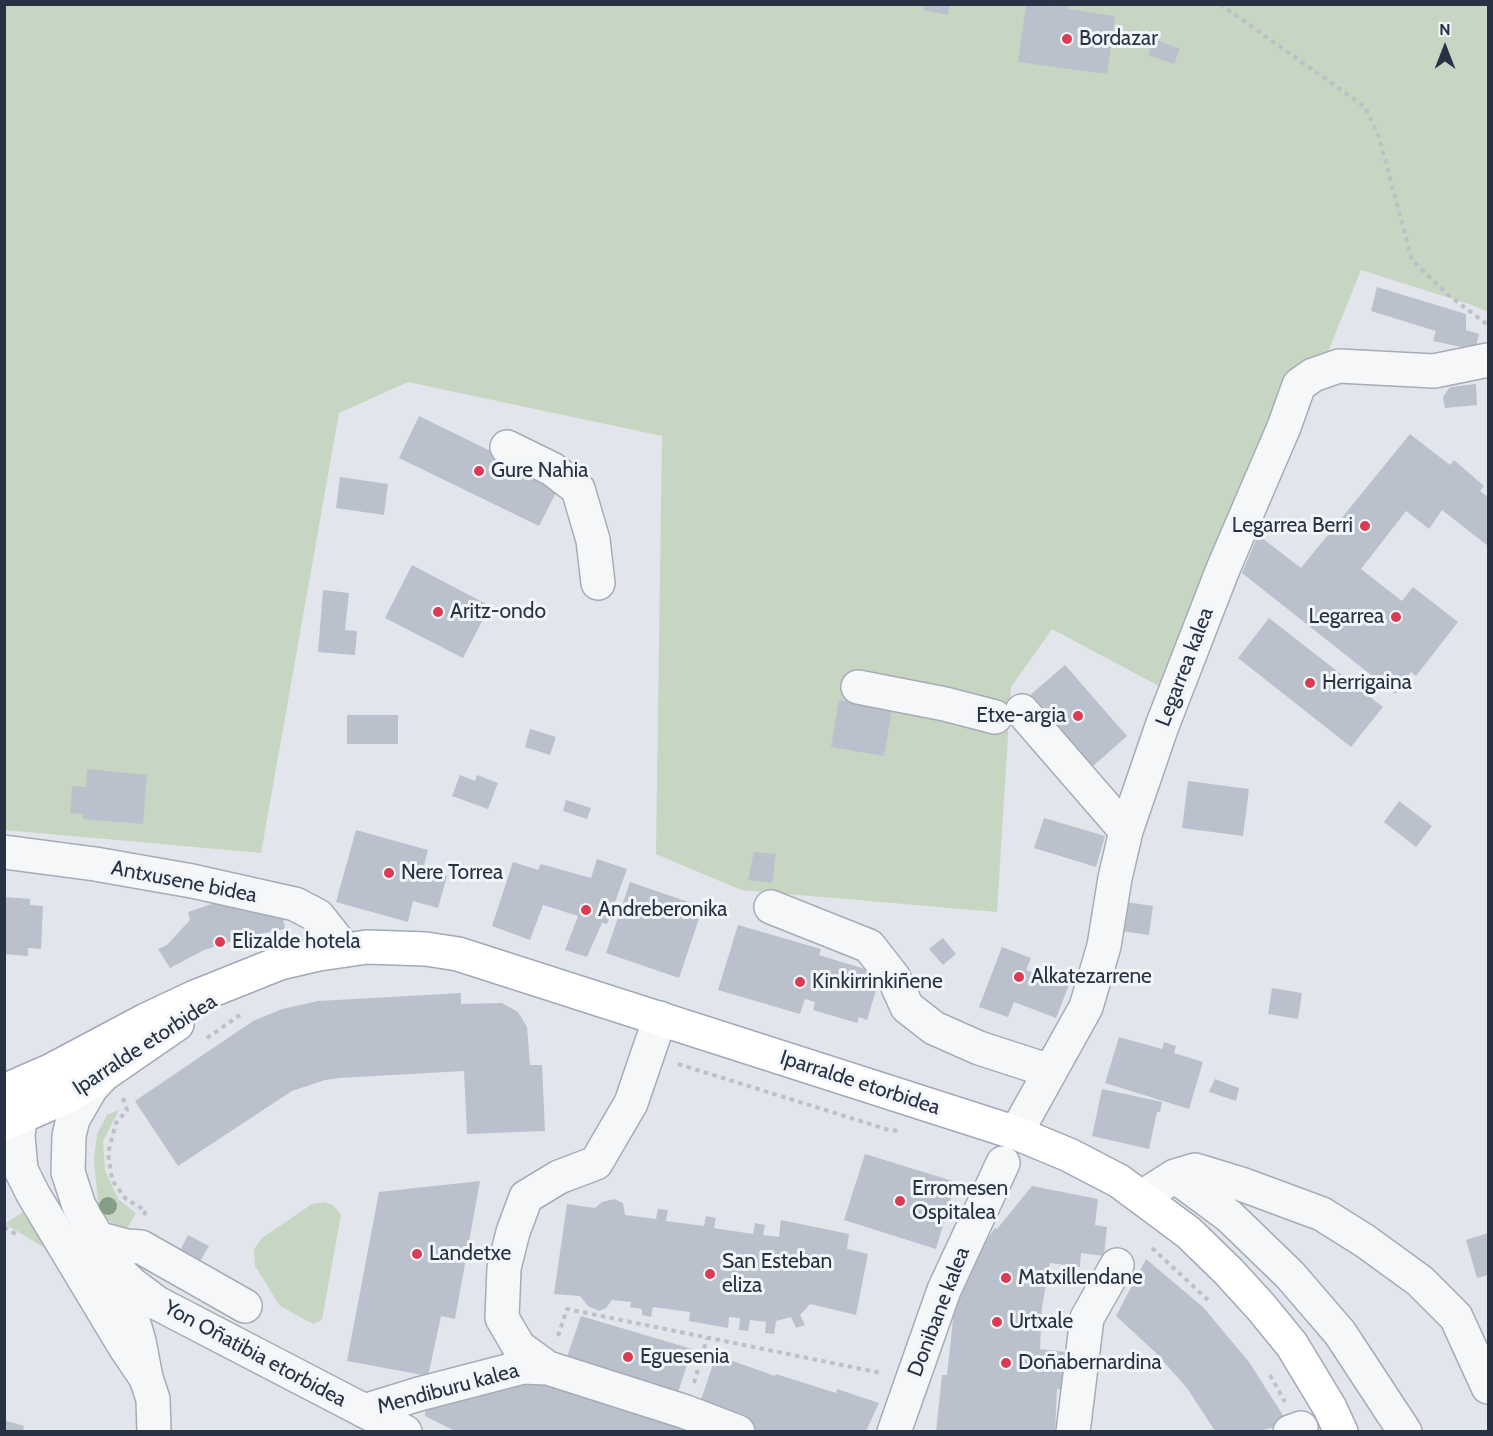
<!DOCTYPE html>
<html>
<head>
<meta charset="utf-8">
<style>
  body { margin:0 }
  #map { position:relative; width:1493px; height:1436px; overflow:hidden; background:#e2e5ec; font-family:Cabin,sans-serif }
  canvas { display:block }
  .frame { position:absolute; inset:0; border:6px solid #283245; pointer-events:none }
  .north { position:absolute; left:1415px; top:18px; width:60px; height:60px; -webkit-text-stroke:4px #f2f5f9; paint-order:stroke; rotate:0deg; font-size:16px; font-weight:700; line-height:24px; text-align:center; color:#283245 }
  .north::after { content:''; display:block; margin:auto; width:21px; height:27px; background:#283245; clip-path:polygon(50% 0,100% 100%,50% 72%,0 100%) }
</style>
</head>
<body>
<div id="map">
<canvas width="1493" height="1436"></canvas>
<div class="frame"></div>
<div class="north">N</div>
</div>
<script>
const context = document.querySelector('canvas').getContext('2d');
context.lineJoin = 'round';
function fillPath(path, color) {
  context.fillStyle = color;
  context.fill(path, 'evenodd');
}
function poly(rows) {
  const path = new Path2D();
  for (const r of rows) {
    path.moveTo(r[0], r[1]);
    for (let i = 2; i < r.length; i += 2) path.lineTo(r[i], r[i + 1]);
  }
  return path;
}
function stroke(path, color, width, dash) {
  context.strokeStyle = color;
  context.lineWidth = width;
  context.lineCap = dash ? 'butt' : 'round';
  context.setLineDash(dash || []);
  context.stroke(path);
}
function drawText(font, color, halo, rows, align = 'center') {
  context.font = font + ' Cabin,sans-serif';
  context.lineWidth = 6;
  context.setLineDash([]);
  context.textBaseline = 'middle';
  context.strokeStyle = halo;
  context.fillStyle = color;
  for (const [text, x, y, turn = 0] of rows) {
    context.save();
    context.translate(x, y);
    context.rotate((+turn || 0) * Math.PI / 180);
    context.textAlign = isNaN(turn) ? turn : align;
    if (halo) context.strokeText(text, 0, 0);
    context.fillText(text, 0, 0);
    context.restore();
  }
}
fillPath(poly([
  [4,5,1488,5,1488,312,1472,305,1361,270,1187,701,1052,629,1011,687,997,912,741,890,656,854,662,436,408,382,339,413,261,853,5,830],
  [119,1110,103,1141,105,1170,118,1199,136,1213,125,1232,99,1214,94,1160,97,1134,107,1115],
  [324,1202,333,1205,341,1215,322,1320,313,1324,280,1306,255,1266,254,1249,262,1238,312,1204],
  [27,1209,50,1251,5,1224]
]), '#c7d6c2');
fillPath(poly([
  [925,4,950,4,948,15,924,10],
  [1026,4,1054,7,1054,4,1068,5,1068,9,1115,16,1107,74,1018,62],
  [1154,39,1180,49,1174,64,1148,55],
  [1377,287,1466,314,1466,330,1479,334,1475,350,1433,341,1436,331,1371,311],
  [1476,384,1477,405,1445,408,1443,397,1450,387],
  [419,416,560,485,539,526,399,458],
  [1410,434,1450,465,1454,460,1484,486,1480,491,1488,497,1488,546,1442,510,1429,529,1406,511,1361,569,1402,601,1413,587,1458,622,1416,676,1411,672,1395,694,1242,573,1258,535,1301,568],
  [340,477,388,484,384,515,336,508],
  [412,565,490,606,463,658,385,618],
  [323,590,349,593,345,630,357,631,355,655,318,652],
  [1269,618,1383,707,1351,747,1238,658],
  [1065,665,1127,736,1092,767,1029,696],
  [839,700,892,709,884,756,831,747],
  [347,715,398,715,398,744,347,744],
  [530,729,556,737,550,755,525,747],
  [87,769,147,775,143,824,83,819,83,814,70,813,72,786,86,787],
  [460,775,475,781,477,775,498,783,488,809,452,796],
  [1188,781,1249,789,1243,836,1182,828],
  [566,800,591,808,587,819,563,811],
  [1399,801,1432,826,1416,847,1384,822],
  [1044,818,1105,836,1096,867,1034,848],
  [356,830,428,850,423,869,447,876,438,908,413,901,408,922,336,902],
  [754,852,776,854,772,883,748,880],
  [597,859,627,869,607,924,602,923,587,957,565,950,578,916,543,905,530,940,492,926,513,862,538,870,541,864,591,878],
  [630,882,703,907,679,978,606,953],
  [235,896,281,907,285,929,249,936,204,950,170,968,158,949,167,945,190,920,188,912],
  [4,897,30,899,30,905,43,906,41,949,28,948,28,956,4,954],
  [1126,902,1153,906,1149,935,1122,931],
  [738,925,821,949,819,955,881,974,867,1020,859,1017,857,1023,813,1010,815,1002,805,999,800,1014,718,990],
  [943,938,956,954,943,965,929,949],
  [1002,947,1031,958,1026,970,1069,985,1056,1018,1014,1002,1008,1017,979,1007],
  [1272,988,1302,993,1298,1019,1268,1014],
  [461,993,461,1004,502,1003,518,1012,527,1027,530,1065,542,1065,545,1131,467,1134,464,1071,339,1078,325,1080,292,1091,178,1166,135,1101,253,1021,282,1009,318,1001],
  [1119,1037,1162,1049,1164,1042,1176,1046,1174,1053,1203,1062,1189,1109,1105,1083],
  [1215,1079,1239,1088,1236,1101,1209,1092],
  [1102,1089,1162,1102,1160,1112,1157,1112,1149,1149,1092,1136],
  [865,1154,956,1182,936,1249,844,1220],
  [480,1181,455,1319,441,1316,428,1376,347,1361,379,1192],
  [1032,1186,1098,1199,1095,1225,1107,1227,1104,1256,1081,1253,1080,1267,1050,1263,1042,1307,1040,1349,1066,1352,1063,1390,1057,1389,1055,1431,936,1431,942,1375,947,1375,956,1292,978,1252,995,1228,997,1229],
  [614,1199,623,1203,625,1215,656,1219,658,1209,668,1210,666,1221,704,1226,706,1216,716,1218,714,1228,753,1234,755,1223,765,1225,763,1235,779,1237,781,1220,849,1234,847,1249,868,1254,856,1315,810,1304,800,1315,805,1325,796,1328,791,1317,776,1321,774,1334,765,1333,766,1322,750,1320,748,1331,739,1330,740,1318,729,1317,728,1328,689,1321,690,1312,653,1307,651,1317,642,1315,642,1309,630,1307,631,1302,612,1300,606,1308,599,1311,588,1306,580,1296,554,1294,567,1204,595,1208,602,1202],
  [1488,1233,1488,1275,1477,1278,1466,1240],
  [188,1235,209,1246,198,1265,178,1255],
  [1146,1259,1203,1307,1249,1362,1288,1423,1260,1431,1215,1431,1187,1388,1155,1352,1116,1316],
  [581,1316,692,1349,675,1402,564,1366],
  [716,1355,775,1376,776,1374,836,1393,837,1389,879,1403,866,1431,757,1431,698,1409],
  [531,1370,718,1431,455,1431,425,1416,426,1395],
  [4,1420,24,1426,23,1431,4,1431]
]), '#bbc1cc');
const minor = poly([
  [507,447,552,469,578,489,593,540,598,583],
  [858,687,945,704,995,717],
  [1022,711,1126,831],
  [4,852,95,864,192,881,295,904,318,916,345,950],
  [771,907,869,946,894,978,907,1007,934,1028,979,1048,1050,1071],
  [103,1075,91,1088,73,1119,69,1136,68,1172,79,1206,105,1251,125,1293,139,1341,146,1378,153,1399,154,1432],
  [34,1096,26,1105,20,1118,18,1136,21,1170,33,1194,125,1347,146,1378],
  [1016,1133,1086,1007,1104,946,1115,878,1126,831,1162,726,1223,569,1284,427,1299,385,1313,375,1339,366,1434,371,1488,360],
  [1175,1176,1229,1216,1290,1275,1340,1333,1405,1432],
  [1142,1197,1175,1176,1195,1170,1241,1184,1322,1214,1365,1241,1420,1281,1456,1317,1488,1387],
  [85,1235,126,1246,141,1247,245,1306],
  [117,1270,133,1285,157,1303,405,1432],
  [548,1368,519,1347,502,1318,504,1268,513,1232,526,1197,559,1177,596,1163,631,1103,660,1018],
  [364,1411,419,1394,523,1367,548,1368,686,1412,738,1432],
  [894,1432,944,1290,1003,1163],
  [1073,1432,1087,1318,1117,1265],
  [1290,1432,1301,1428]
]);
const major = poly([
  [4,1091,52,1070,146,1020,195,997,280,963,319,954,367,947,426,949,458,954,1016,1133,1069,1155,1119,1181,1189,1233,1229,1272,1261,1307,1292,1345,1330,1408,1341,1432],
  [4,1124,68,1096,103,1075,177,1024]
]);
stroke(minor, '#a6acb7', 36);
stroke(major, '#a0a9b9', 36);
stroke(poly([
  [1220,4,1365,107,1379,137,1412,260,1447,294,1488,325],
  [207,1038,240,1015],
  [678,1064,889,1130,900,1131],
  [123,1098,127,1110,116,1123,108,1153,112,1180,126,1199,146,1211,143,1216],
  [4,1227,19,1236],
  [1152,1248,1208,1300],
  [558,1336,567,1309,881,1373],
  [1270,1375,1285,1402],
  [694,1383,707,1338]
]), '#bcc0c7', 4, [4.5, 4.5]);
stroke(minor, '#f5f7f9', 33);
stroke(major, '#fff', 33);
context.fillStyle = '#879d87';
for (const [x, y] of [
  [108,1206]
]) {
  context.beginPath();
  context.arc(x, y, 9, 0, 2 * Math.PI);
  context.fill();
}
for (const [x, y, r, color] of [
  [1067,39,6,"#db3c51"],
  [479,471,6,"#db3c51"],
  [1365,526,6,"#db3c51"],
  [438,612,6,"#db3c51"],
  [1396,617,6,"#db3c51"],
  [1310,683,6,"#db3c51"],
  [1078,716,6,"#db3c51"],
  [389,873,6,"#db3c51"],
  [586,910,6,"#db3c51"],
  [220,942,6,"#db3c51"],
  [1019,977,6,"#db3c51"],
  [800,982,6,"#db3c51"],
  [900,1201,6,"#db3c51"],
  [417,1254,6,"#db3c51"],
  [710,1274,6,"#db3c51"],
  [1006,1278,6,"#db3c51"],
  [997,1322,6,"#db3c51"],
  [628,1357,6,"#db3c51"],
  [1006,1363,6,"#db3c51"]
]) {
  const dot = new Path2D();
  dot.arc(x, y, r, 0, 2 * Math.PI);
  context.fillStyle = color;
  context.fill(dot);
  stroke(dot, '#f2f5f9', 2);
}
drawText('21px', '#283245', '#f2f5f9', [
  ["Bordazar",1079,39],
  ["Gure Nahia",491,471],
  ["Legarrea Berri",1353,526,"right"],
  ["Aritz-ondo",450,612],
  ["Legarrea",1384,617,"right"],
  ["Herrigaina",1322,683],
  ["Etxe-argia",1066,716,"right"],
  ["Nere Torrea",401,873],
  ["Andreberonika",598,910],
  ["Elizalde hotela",232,942],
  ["Alkatezarrene",1031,977],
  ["Kinkirrinkiñene",812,982],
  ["Erromesen",912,1189],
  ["Ospitalea",912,1213],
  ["Landetxe",429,1254],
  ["San Esteban",722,1262],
  ["eliza",722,1286],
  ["Matxillendane",1018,1278],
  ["Urtxale",1009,1322],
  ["Eguesenia",640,1357],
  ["Doñabernardina",1018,1363]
], 'left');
drawText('21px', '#283245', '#f2f5f9', [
  ["Legarrea kalea",1185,667,-69],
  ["Antxusene bidea",184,882,11],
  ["Iparralde etorbidea",145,1045,-33],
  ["Iparralde etorbidea",860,1083,18],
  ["Donibane kalea",939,1312,-69],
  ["Yon Oñatibia etorbidea",255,1354,28],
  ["Mendiburu kalea",448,1389,-15]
]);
</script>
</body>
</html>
